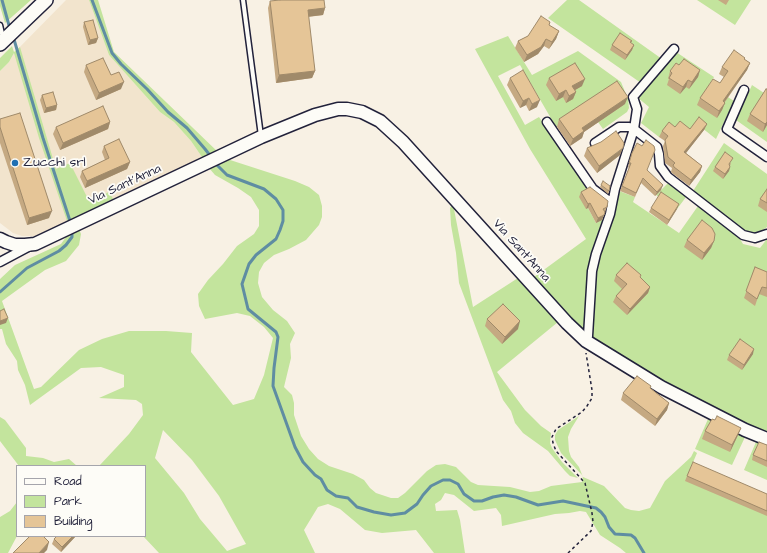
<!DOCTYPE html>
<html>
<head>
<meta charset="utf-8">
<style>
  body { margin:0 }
  #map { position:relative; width:767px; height:553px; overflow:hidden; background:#f8f1e4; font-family:"Architects Daughter",sans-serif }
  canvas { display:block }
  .legend { position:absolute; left:16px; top:465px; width:130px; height:72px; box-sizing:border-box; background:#fdfcf7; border:1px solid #a5a5ac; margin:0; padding:5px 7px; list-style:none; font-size:12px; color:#22223b }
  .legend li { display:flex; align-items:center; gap:8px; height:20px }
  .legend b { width:20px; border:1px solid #a5a5ac }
</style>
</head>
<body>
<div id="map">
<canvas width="767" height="553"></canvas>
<ul class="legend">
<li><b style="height:5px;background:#fdfcf7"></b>Road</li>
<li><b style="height:11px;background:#c3e49d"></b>Park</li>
<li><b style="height:11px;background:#e5c597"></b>Building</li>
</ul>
</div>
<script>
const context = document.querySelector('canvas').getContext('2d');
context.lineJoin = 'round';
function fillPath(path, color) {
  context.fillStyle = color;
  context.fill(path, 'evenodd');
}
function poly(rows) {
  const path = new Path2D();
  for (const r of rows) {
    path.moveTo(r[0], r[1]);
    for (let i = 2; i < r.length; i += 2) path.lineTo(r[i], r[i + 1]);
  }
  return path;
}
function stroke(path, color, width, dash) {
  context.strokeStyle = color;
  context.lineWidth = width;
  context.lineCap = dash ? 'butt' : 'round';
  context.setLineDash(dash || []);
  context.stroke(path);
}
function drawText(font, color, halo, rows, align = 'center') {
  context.font = font + ' "Architects Daughter",sans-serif';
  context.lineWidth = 3.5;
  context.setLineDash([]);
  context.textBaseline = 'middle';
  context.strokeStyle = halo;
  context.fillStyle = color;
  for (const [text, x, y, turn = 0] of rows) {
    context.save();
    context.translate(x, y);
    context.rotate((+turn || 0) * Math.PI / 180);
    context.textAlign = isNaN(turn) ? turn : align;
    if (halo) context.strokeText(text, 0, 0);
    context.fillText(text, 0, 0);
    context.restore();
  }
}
fillPath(poly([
  [66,0,89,0,109,55,160,112,174,122,191,141,204,160,39,236,22,236,13,233,0,223,0,71,9,62,14,53]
]), '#f2e4cd');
fillPath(poly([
  [0,0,31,0,5,23,0,6],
  [89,0,98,0,114,52,219,153,204,160,191,141,174,122,160,112,109,55],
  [567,0,579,0,662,59,641,83,548,18],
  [697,0,751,0,735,25],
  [508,36,532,75,578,51,621,82,628,99,629,108,627,112,603,129,598,122,580,111,556,127,520,65,498,76,525,125,539,117,590,191,586,209,588,208,596,223,604,218,593,248,588,268,584,332,534,277,586,239,530,149,475,49],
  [12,46,14,52,20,47,56,169,70,163,89,201,109,192,115,202,68,224,39,138,14,53,9,62,0,71,0,58],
  [676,52,714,77,709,85,734,101,716,139,697,124,687,135,659,137,641,123,649,107,637,97],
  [752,85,767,95,767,142,736,120],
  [724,143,767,174,767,227,758,233,752,233,742,229,693,191],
  [227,159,295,181,309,187,319,195,322,206,322,217,319,225,306,240,289,249,274,255,264,263,259,272,258,283,262,297,273,310,287,321,295,333,290,344,291,358,284,387,292,395,294,403,294,415,301,436,309,449,318,459,329,466,353,474,364,480,370,488,376,493,391,498,398,498,405,493,427,471,436,465,445,464,456,467,471,482,478,485,510,487,530,492,539,491,551,486,582,482,583,476,561,453,555,440,555,435,558,430,579,416,571,429,568,437,569,451,571,457,579,467,583,477,604,486,625,508,631,510,639,511,650,508,665,481,691,457,694,451,697,453,691,467,767,500,767,553,626,553,620,548,600,535,586,512,580,511,569,513,555,514,502,526,501,515,496,508,474,511,454,495,445,493,441,500,435,504,436,511,457,510,460,520,465,553,434,553,416,530,382,533,365,530,340,509,328,504,318,507,304,530,315,553,159,553,143,536,145,536,145,466,99,466,129,434,143,415,142,404,136,400,99,398,124,387,124,375,101,367,81,368,30,405,25,385,18,370,17,361,6,344,2,329,0,329,0,279,15,265,61,244,66,237,79,229,81,234,79,245,66,261,45,270,2,301,34,389,41,387,79,350,102,339,129,331,166,331,192,333,191,352,233,405,254,399,264,375,273,338,264,327,250,316,237,313,205,319,199,306,198,294,208,280,223,264,237,246,254,234,259,226,259,210,251,197,238,188,215,175,209,168],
  [163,430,192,460,219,496,246,544,227,551,200,519,184,493,155,458],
  [668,183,686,197,677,209,656,195],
  [619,191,635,197,633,202,679,233,698,206,740,239,743,244,760,248,767,239,767,433,743,423,694,398,657,378,592,339,597,265,614,213],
  [453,204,473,307,518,278,558,322,497,372,525,410,541,426,551,433,550,443,552,448,562,462,578,478,570,476,565,471,548,451,523,433,515,423,511,411,503,400,459,283,456,253,451,225,450,208],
  [0,417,5,420,26,448,26,456,43,458,54,462,69,459,77,466,19,466,0,441],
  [708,419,745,437,732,465,695,449],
  [756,442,767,447,767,480,744,470],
  [17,502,17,536,8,553,0,553,0,517,10,511]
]), '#c3e49d');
stroke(poly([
  [2,0,10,29],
  [92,0,112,53,121,64,147,89,168,112,187,128,205,149,212,158],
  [13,36,43,138,71,224],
  [215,163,227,175,264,189,276,199,283,210,283,221,280,230,276,239,256,255,249,264,242,284,248,309,276,332,278,337,274,368,273,386,295,447,303,462,315,475,321,479,327,490,336,496,348,498,357,507,374,512,391,515,405,513,417,504,423,495,431,486,443,480,450,480,458,484,464,494,474,501,482,501,493,497,504,495,516,497,538,505,563,501,596,508,601,512,605,517,609,527,615,534,631,535,635,538,644,553],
  [0,292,27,268,59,251,66,245,72,237,72,229]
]), '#5f8da2', 3);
const lane = poly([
  [243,0,261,136],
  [0,25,3,38]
]);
const street = poly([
  [744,90,727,129,767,157],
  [547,122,593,189,612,203],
  [595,143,619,127,629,127,634,129,657,147,659,154,660,166,668,177,743,235,755,238,767,234],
  [0,262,30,246],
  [586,341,588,336,592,271,596,254,610,214,615,189,634,129,637,109,633,97,674,49]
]);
const secondary = poly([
  [0,239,6,242,15,245,25,245,35,244,261,137,315,115,338,109,347,109,362,112,380,121,403,142,567,323,586,341,661,387,745,430,767,439]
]);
const primary = poly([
  [0,44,46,0]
]);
stroke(lane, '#22223b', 7);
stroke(street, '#22223b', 11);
stroke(secondary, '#22223b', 15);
stroke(primary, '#22223b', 16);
stroke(poly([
  [568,553,591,531,593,522,592,513,585,483,556,451,553,443,552,437,556,429,582,412,587,406,592,398,592,390,586,353]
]), '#22223b', 1.5, [3, 3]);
stroke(lane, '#fdfcf7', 4);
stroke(street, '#fdfcf7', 8);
stroke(secondary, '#fdfcf7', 12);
stroke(primary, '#fdfcf7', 13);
fillPath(poly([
  [718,0,729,0,726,5],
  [270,1,325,8,323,15,308,17,315,71,312,78,276,83,268,8],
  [84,22,98,38,96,43,88,45,83,27],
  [550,22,549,25,559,31,556,39,549,49,544,46,538,54,524,62,515,48,518,41,528,36],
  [612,45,634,45,632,50,625,60,610,50],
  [744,59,750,63,747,70,725,102,722,110,717,118,697,105,700,98,720,83,724,77,719,74,722,67],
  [86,65,111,75,121,89,96,100,84,72],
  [679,65,700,70,698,77,689,89,686,87,680,94,667,85,669,79,668,79,670,71],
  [510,78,537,107,529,111,526,105,520,108,507,85],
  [549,78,582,86,575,90,576,92,573,99,566,103,563,97,556,101,546,85],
  [767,89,767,125,763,132,747,121,750,114],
  [42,95,57,105,56,110,44,113,40,100],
  [625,104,584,132,582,138,570,146,557,127,559,119],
  [0,119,49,218,27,225,0,143],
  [110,122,108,129,60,150,53,134,56,127],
  [707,124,704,130,686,153,702,166,700,172,689,186,672,173,671,172,672,168,665,163,663,146,665,141,659,137,662,131,675,127,690,129],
  [104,146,130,162,127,169,85,188,80,177,82,171,105,160,102,152],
  [587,148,620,155,597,173,584,156],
  [632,153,647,170,661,190,655,196,641,183,635,197,620,191,629,168,628,167],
  [731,163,730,166,730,167,729,171,723,179,713,171,715,167],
  [601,185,609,191,608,194,600,187],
  [767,189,767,212,758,206,760,199],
  [581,192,607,207,602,220,596,223,588,208,586,209,579,197],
  [651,208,677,209,667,225,649,212],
  [687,240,714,241,711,248,702,260,684,247],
  [755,267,767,272,767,297,759,294,755,306,744,298],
  [616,275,640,278,650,287,648,293,627,315,613,302,616,296,622,289,614,281],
  [487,319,518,329,502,344,485,326],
  [753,354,742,370,727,360,729,355],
  [651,386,650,388,669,403,667,410,655,426,621,400,623,393],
  [715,420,741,428,738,435,730,452,702,439,705,431],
  [767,445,767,467,752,460,753,455],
  [687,476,767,494,767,516,685,481],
  [76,536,61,552,52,544,54,539]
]), '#c5a982');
fillPath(poly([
  [325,8,323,15,305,17,308,10],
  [559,31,556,39,549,49,552,42],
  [98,38,96,43,88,45,90,40],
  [546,39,544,46,538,54,524,62,527,55],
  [634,45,632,50,625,60,627,55],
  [750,63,747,70,720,108,723,101],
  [700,70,698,77,689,89,692,82],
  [315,71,312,78,276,83,279,75],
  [585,79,582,86,570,93,572,86],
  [688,80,686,87,680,94,683,87],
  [124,82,121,89,96,100,99,93],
  [566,90,563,97,556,101,559,94],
  [576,92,573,99,566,103,569,96],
  [628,97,625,104,584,132,582,138,570,146,573,139,582,128],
  [529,98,526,105,520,108,523,101],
  [540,100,537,107,529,111,532,104],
  [725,103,722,110,717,118,719,111],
  [57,105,56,110,44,113,46,108],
  [110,122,108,129,60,150,63,143],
  [767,122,767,125,763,132,765,124],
  [707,124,704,130,682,158,684,152],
  [623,148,620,155,597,173,599,166],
  [130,162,127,169,85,188,87,181],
  [702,166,700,172,689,186,691,180],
  [730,167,729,171,723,179,725,174],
  [663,185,661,190,655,196,657,192],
  [590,203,588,208,586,209,588,204],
  [679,204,677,209,667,225,669,220],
  [52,211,49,218,27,225,29,218],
  [604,215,602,220,596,223,598,218],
  [714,241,711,248,702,260,704,253],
  [650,287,648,293,627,315,630,309],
  [8,318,6,323,0,325,0,321],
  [520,321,518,329,502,344,505,337],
  [754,349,753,354,742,370,744,365],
  [669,403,667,410,655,426,657,419],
  [741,428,738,435,730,452,732,445],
  [73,536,76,536,61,552,62,547],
  [49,542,47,550,44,553,39,553]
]), '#a08a6a');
const building = poly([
  [280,0,324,0,325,8,308,10,315,71,279,75,270,1,280,0],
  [541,16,550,22,549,25,559,31,552,42,546,39,541,47,527,55,518,41,528,36,541,16],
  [93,20,98,38,90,40,84,22,93,20],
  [620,33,632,41,630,42,634,45,627,55,612,45,620,33],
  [734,50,745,58,744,59,750,63,723,101,725,103,719,111,700,98,713,79,720,83,728,71,722,67,734,50],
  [103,58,111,75,119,72,124,82,99,93,86,65,103,58],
  [684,59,700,70,692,82,688,80,683,87,669,78,672,73,670,71,676,63,679,65,684,59],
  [575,63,585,79,572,86,576,92,569,96,566,90,559,94,549,78,575,63],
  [523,70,540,100,532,104,529,98,523,101,510,78,523,70],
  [617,81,628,97,582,128,584,131,573,139,559,119,617,81],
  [766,89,767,89,767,122,765,124,750,114,766,89],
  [53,92,57,105,46,108,42,95,53,92],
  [103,106,110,122,63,143,56,127,103,106],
  [20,113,52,211,29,218,0,127,0,119,20,113],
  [699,117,707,124,684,152,702,166,691,180,674,167,673,165,675,163,668,157,665,140,668,136,662,131,669,122,675,127,680,121,690,129,699,117],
  [616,131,624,143,623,148,599,166,587,148,601,142,616,131],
  [119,139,130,162,87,181,82,171,109,158,104,146,119,139],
  [646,140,654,146,655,150,647,170,663,185,657,192,643,178,636,193,622,186,631,163,629,163,632,153,637,143,642,146,646,140],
  [725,152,733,158,729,164,730,167,725,174,715,167,725,152],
  [603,181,610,186,609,191,601,185,603,181],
  [590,187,608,201,607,207,603,209,605,212,604,215,598,218,590,203,588,204,581,192,590,187],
  [767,189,767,203,760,199,767,189],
  [661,192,679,204,669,220,651,208,661,192],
  [702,220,712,228,715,234,714,241,704,253,687,240,702,220],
  [627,263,641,275,640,277,650,287,630,309,616,296,627,284,616,275,627,263],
  [755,267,767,272,767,288,762,287,757,299,746,291,755,267],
  [503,304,520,321,505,337,487,319,503,304],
  [4,309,8,318,0,321,0,311,4,309],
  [740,339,754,349,744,365,729,355,740,339],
  [637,376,651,386,650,388,669,403,657,419,623,393,637,376],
  [717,416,741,428,732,445,705,431,712,419,715,420,717,416],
  [759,442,767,445,767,461,753,455,759,442],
  [693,462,767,494,767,511,687,476,693,462],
  [30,536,43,536,49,542,39,553,13,553,30,536],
  [57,536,73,536,62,547,54,539,57,536]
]);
fillPath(building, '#e5c597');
stroke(building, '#a08a6a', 1);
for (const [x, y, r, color] of [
  [15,163,4,"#1f6fb2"]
]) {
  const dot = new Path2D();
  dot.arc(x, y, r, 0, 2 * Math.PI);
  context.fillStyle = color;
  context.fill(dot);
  stroke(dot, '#fdfcf7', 1.5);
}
drawText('13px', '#22223b', '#fdfcf7', [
  ["Zucchi srl",23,163]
], 'left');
drawText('13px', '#22223b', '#fdfcf7', [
  ["Via Sant'Anna",125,185,-25],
  ["Via Sant'Anna",521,251,48]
]);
</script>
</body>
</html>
